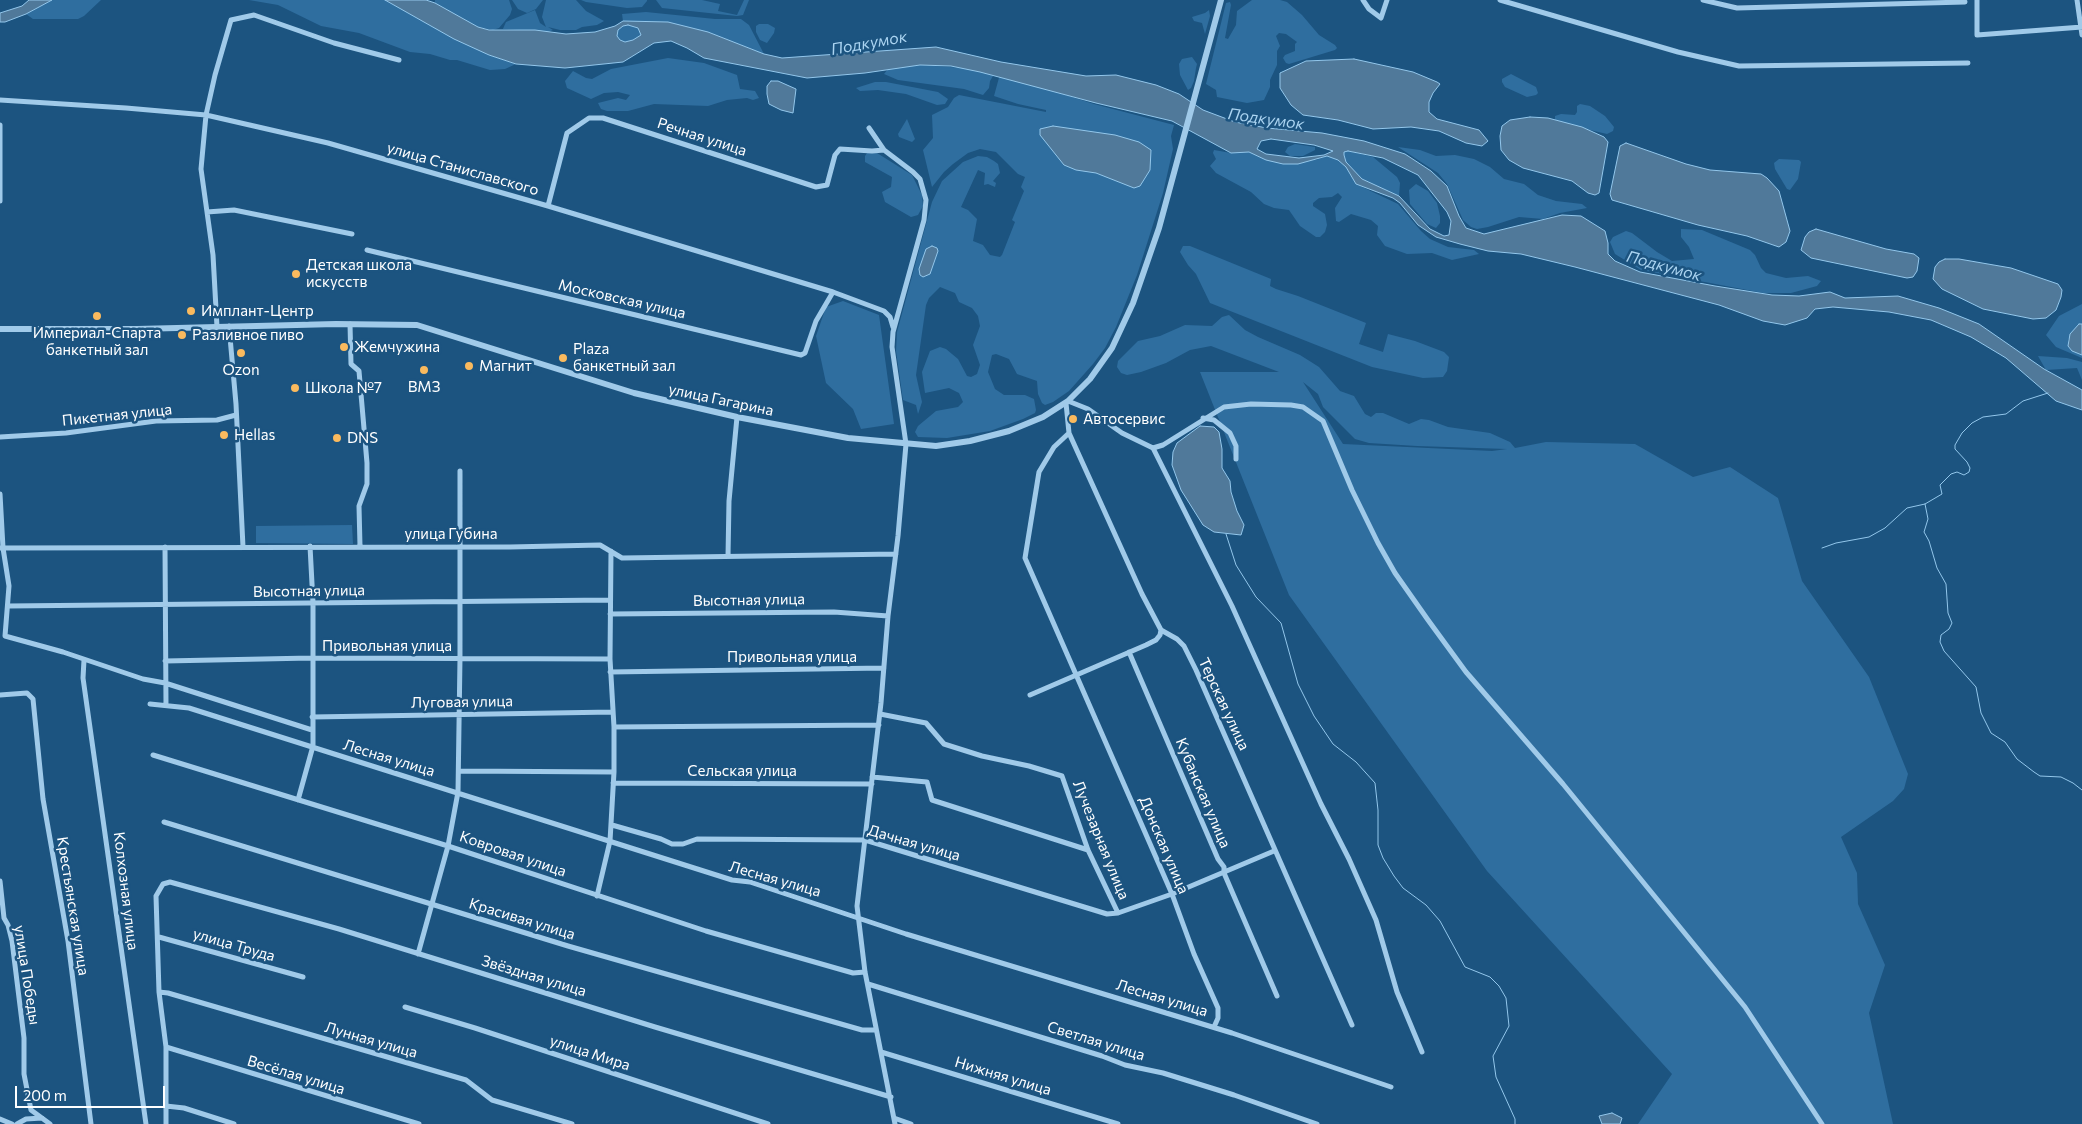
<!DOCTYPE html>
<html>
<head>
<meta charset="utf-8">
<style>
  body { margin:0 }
  #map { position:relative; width:2082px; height:1124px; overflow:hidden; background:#1c5480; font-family:Commissioner,sans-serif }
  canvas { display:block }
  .scale { position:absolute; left:15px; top:1086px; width:150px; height:22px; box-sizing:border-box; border:2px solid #fff; border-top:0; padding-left:6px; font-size:15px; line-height:18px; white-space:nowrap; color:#fff; -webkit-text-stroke:4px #1c5480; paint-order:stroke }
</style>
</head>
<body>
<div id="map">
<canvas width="2082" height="1124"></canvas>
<div class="scale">200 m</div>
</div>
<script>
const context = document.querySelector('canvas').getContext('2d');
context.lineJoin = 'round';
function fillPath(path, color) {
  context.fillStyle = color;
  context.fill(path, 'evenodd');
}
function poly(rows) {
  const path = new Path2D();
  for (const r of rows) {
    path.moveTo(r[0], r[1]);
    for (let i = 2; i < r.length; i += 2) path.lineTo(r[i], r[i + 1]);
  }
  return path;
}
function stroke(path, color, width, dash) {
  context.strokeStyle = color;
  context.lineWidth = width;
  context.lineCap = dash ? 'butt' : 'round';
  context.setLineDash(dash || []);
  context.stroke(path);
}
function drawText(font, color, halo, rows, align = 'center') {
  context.font = font + ' Commissioner,sans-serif';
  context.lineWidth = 5;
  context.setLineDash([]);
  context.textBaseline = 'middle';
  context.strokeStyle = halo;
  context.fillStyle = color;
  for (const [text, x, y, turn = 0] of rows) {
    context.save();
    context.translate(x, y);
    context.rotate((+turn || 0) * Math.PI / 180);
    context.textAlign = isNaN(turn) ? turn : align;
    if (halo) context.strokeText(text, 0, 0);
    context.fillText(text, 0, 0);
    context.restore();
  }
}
fillPath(poly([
  [52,0,101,0,84,16,78,19,33,19,26,14],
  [249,0,385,0,489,55,516,64,505,69,490,70,457,60,450,60,430,54,410,52,359,33,321,26,278,5],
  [435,0,509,0,512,9,510,15,499,28,493,30,478,27,444,9,435,3],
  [512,0,543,0,536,9,527,13,518,9],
  [546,0,576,0,586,11,604,21,597,25,582,27,576,30,560,30,548,27,553,30,548,32,503,29,502,31,506,22,535,10,540,23,546,27,542,17],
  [581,0,647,0,647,1,642,7,627,8,586,2],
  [656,0,702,0,720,4,718,11,737,15,744,0,749,0,743,15,737,16,662,8],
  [1252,0,1280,0,1287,2,1302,15,1319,35,1335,45,1337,48,1335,50,1289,64,1286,63,1283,58,1285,55,1295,51,1295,44,1297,42,1286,34,1279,33,1276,36,1280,46,1277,51,1277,65,1270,80,1270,87,1264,100,1247,103,1217,97,1216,90,1206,84,1226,3,1230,2,1231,5,1225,38,1228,39,1236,25,1237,11],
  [1209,10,1210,16,1205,34,1202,23,1194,21,1192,17,1205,13],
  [646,12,715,19,741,19,749,25,764,54,708,32,668,22,623,21,622,14],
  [759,24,768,24,775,28,774,33,767,43,760,40,756,32,756,26],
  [628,25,638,28,641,32,641,35,633,40,625,42,620,40,617,36,618,30,623,26],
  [1192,57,1197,64,1196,68,1194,81,1191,88,1188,90,1180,75,1179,64,1182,59],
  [668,58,704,63,737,75,740,89,755,91,759,98,753,100,747,98,727,100,708,106,654,104,628,111,607,111,601,109,598,103,618,98,626,100,630,95,618,92,604,93,591,99,567,88,565,81,573,71,586,78,592,79,611,69],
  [920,65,964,68,970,67,993,76,990,81,989,88,983,95,964,89,898,80,884,74,888,69],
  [1000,74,1094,104,1174,125,1171,136,1173,149,1163,193,1137,275,1116,327,1105,348,1093,364,1069,391,1053,402,1045,405,1042,403,1038,394,1037,381,1017,374,1009,359,996,354,992,355,988,372,995,389,1004,395,1025,395,1034,399,1036,410,1035,413,1023,419,990,431,947,438,918,437,915,432,918,426,936,411,958,407,963,402,959,393,949,388,925,393,922,372,930,351,940,347,946,349,958,359,967,376,971,377,977,374,980,365,973,345,980,326,978,316,972,308,959,302,955,293,940,287,929,298,926,305,916,375,922,402,918,414,916,405,903,400,896,351,897,332,932,202,942,181,963,162,978,156,987,157,994,161,998,164,1000,173,993,181,996,183,995,187,988,184,984,185,985,173,978,170,961,207,968,210,977,219,973,241,983,245,990,255,1000,257,1002,255,1015,222,1012,220,1024,191,1021,187,1025,177,1018,174,996,152,980,149,968,153,953,164,944,172,932,187,923,150,933,138,932,115,948,107,954,98,959,95,1046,112,1046,110,1018,104,994,96],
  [1511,74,1536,87,1538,93,1536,95,1527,97,1505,87,1502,82,1502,79],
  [875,82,886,82,938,92,948,99,945,104,937,105,906,94,878,90,860,91,856,88],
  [1580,104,1590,106,1605,116,1614,127,1613,131,1607,134,1577,127,1555,120,1555,116,1561,114,1575,115,1577,112,1577,106],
  [907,119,915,139,912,142,899,137,898,134],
  [1295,144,1315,147,1315,150,1303,156,1290,156,1285,152,1288,147],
  [1398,147,1420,150,1436,156,1455,155,1474,159,1490,167,1504,179,1524,184,1538,195,1556,201,1582,204,1587,208,1560,213,1543,219,1519,217,1488,227,1477,229,1471,227,1463,220,1447,184,1438,173],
  [1214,150,1231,153,1249,152,1266,160,1316,160,1327,156,1338,160,1346,167,1356,184,1398,204,1421,231,1430,239,1448,247,1474,250,1479,254,1452,260,1432,253,1407,254,1385,246,1377,235,1378,226,1371,220,1351,214,1339,222,1336,221,1335,208,1342,197,1338,193,1332,197,1319,198,1313,203,1313,206,1325,214,1327,225,1325,232,1320,237,1316,237,1300,226,1289,210,1274,208,1264,204,1251,192,1216,173,1210,166,1216,159,1213,153],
  [1348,151,1373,157,1397,177,1400,183,1399,196,1362,179,1346,162,1344,155,1344,152],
  [867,153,877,153,912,175,922,195,923,206,918,215,911,217,885,202,882,192,891,187,892,177,865,162,865,156],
  [1779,159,1799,160,1801,162,1798,179,1790,190,1787,189,1775,169,1774,163],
  [1416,184,1428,191,1437,203,1440,216,1440,223,1436,228,1427,224,1410,204,1409,190],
  [1681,229,1702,230,1750,250,1755,255,1761,268,1766,273,1786,278,1808,276,1821,281,1817,286,1791,293,1763,293,1641,270,1615,254,1610,242,1613,237,1626,231,1632,233,1657,252,1672,261,1694,259,1689,247,1681,237],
  [1183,246,1190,246,1271,279,1270,286,1276,289,1298,296,1366,323,1359,344,1383,352,1388,334,1415,341,1444,352,1449,357,1447,371,1443,377,1423,378,1372,367,1210,303,1196,274,1188,265,1180,252],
  [843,301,879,315,894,424,861,429,853,409,826,383,816,336,826,307],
  [2082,304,2082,324,2079,324,2068,340,2068,346,2072,351,2082,355,2082,358,2056,347,2046,335,2059,316],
  [1229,315,1245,330,1258,337,1300,355,1319,367,1340,391,1354,396,1365,414,1371,417,1376,413,1383,413,1409,424,1421,419,1429,420,1448,427,1490,433,1510,442,1515,448,1546,442,1635,444,1693,477,1730,467,1778,498,1802,581,1869,677,1908,774,1904,789,1893,801,1841,837,1857,873,1858,904,1885,965,1869,1013,1893,1124,1638,1124,1672,1074,1487,871,1289,595,1200,372,1279,372,1211,346,1190,350,1166,363,1141,372,1127,375,1121,373,1117,367,1118,361,1138,341,1160,336,1185,325,1212,326,1222,317],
  [1303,382,1318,394,1323,407,1355,439,1369,443,1417,446,1507,449,1492,451,1343,444],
  [2038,356,2067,358,2082,362,2082,380,2077,368,2046,370],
  [352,525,353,544,256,543,256,526]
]), '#2f6e9f');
const water = poly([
  [29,0,52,0,26,14,5,22,0,22,0,13,22,6,29,0],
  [385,0,426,0,435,3,478,27,489,30,535,30,566,34,595,32,615,26,623,21,668,22,708,32,764,54,782,58,936,47,1001,62,1086,76,1116,75,1156,85,1179,94,1203,110,1235,122,1267,128,1322,133,1364,141,1405,154,1431,171,1447,186,1459,216,1466,228,1484,234,1562,215,1581,216,1605,231,1608,243,1608,254,1615,261,1640,272,1715,286,1772,295,1799,296,1830,292,1845,298,1898,296,1939,308,1979,324,2044,369,2082,390,2082,410,2056,401,2006,358,1971,337,1931,320,1889,312,1833,307,1815,309,1807,318,1785,325,1763,321,1719,305,1575,267,1521,254,1488,251,1460,244,1436,237,1418,225,1400,203,1393,198,1356,184,1346,167,1338,160,1327,156,1298,164,1283,164,1266,160,1249,152,1231,153,1172,121,1096,103,980,72,951,66,920,65,865,73,807,78,704,58,687,48,671,41,654,43,623,62,565,68,516,64,489,55,454,39,385,0],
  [628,25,638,28,641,35,633,40,625,42,620,40,617,36,618,30,623,26,628,25],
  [1271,139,1314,145,1333,151,1324,155,1299,158,1266,154,1257,149,1261,141,1271,139],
  [1348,151,1383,158,1418,175,1447,212,1451,221,1449,235,1444,236,1430,229,1399,196,1362,179,1346,162,1344,155,1344,152,1348,151],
  [1354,59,1413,72,1437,82,1440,84,1433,93,1429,102,1429,112,1437,119,1479,130,1488,141,1482,146,1466,143,1439,131,1411,127,1373,129,1338,120,1303,115,1291,105,1280,88,1280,73,1306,61,1354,59],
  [771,81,778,81,796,89,793,113,781,110,769,104,767,94,767,86,771,81],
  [1530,117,1548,118,1582,127,1604,137,1608,142,1599,193,1595,195,1588,193,1572,181,1523,168,1509,160,1501,150,1500,136,1502,126,1510,120,1530,117],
  [1053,126,1115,135,1139,142,1151,150,1150,170,1140,186,1134,188,1096,173,1076,170,1064,165,1040,135,1040,129,1053,126],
  [1626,143,1686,164,1710,170,1761,174,1767,178,1779,191,1790,231,1786,242,1779,247,1747,236,1698,225,1612,200,1610,194,1620,146,1626,143],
  [1816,229,1886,249,1914,254,1919,258,1917,271,1913,277,1907,278,1811,258,1801,250,1805,237,1809,232,1816,229],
  [932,246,937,248,938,251,930,274,923,277,920,275,919,269,926,249,932,246],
  [1945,259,1959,259,2011,268,2058,284,2062,290,2061,297,2056,310,2046,318,2033,319,1983,309,1942,289,1933,279,1935,267,1939,262,1945,259],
  [2079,324,2082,324,2082,355,2072,351,2068,346,2070,334,2079,324],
  [1200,426,1214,427,1219,432,1222,449,1222,468,1230,481,1231,492,1237,511,1244,525,1241,535,1214,532,1203,525,1181,490,1172,465,1173,452,1177,443,1200,426],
  [1612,1113,1622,1118,1620,1124,1602,1124,1599,1116,1612,1113]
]);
fillPath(water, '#50799a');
stroke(water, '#93c7eb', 1);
stroke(poly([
  [1925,504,1928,519,1924,532,1929,541,1937,568,1946,584,1948,613,1952,623,1949,629,1941,635,1940,642,1944,651,1976,687,1981,713,1991,733,2005,742,2017,759,2034,772,2040,776,2061,777,2073,783,2082,790],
  [1226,534,1236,565,1256,597,1281,623,1298,684,1314,716,1333,744,1356,762,1375,783,1378,810,1378,845,1383,858,1394,876,1403,888,1426,905,1440,921,1465,967,1490,977,1499,986,1506,998,1509,1026,1493,1056,1496,1077,1515,1119,1515,1124],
  [1822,548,1836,543,1869,537,1885,528,1907,508,1925,504,1942,494,1940,485,1951,474,1957,472,1964,475,1969,472,1970,468,1967,462,1955,449,1955,445,1962,433,1972,423,1983,417,2006,414,2023,401,2048,393]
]), '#93c7eb', 1);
stroke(poly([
  [1363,0,1369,9,1381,18,1387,0],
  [1500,0,1678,52,1739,66,1968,63],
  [1703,0,1737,8,1965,2],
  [1977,0,1977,35,2082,27],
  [2077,0,2082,35],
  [0,100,126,108,206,115,328,143,548,206,833,292,884,311,890,317,893,327],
  [0,125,0,201],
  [869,128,884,150,913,172,920,179,926,200,924,220,893,332,892,347,906,444,898,536,888,616,881,703,857,906,865,972,895,1124],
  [548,206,567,133,589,118,603,118,816,187,827,185,835,155,840,149,872,151,884,150],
  [207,212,234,210,352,234],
  [367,250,801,355,805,353,816,321,833,292],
  [350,324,351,364,359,371,367,463,367,484,359,506,360,546],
  [229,326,236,404,243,547],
  [217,327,213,255,201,169,206,115,215,75,231,20,254,15,334,43,399,60],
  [1068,401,1088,409,1122,433,1153,448,1232,606,1321,804,1349,859,1376,920,1397,992,1422,1052],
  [1066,403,1069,433,1142,594,1161,630,1177,639,1184,646,1196,670,1352,1025],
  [1203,418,1214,420,1230,433,1236,446,1236,459],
  [1069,433,1054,447,1039,472,1025,558,1172,894,1194,954,1218,1008,1218,1018,1214,1027],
  [0,437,66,433,156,421,217,420,236,415],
  [1153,448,1163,445,1224,407,1251,404,1291,405,1303,407,1323,421,1352,490,1378,543,1395,573,1428,620,1466,672,1563,784,1745,1007,1822,1124],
  [0,494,3,548,9,586,5,636,63,652,143,679,165,683,312,730],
  [165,547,166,705],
  [0,548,510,547,600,545,622,558,896,554],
  [728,556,729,501,737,417],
  [8,606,609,600],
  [610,614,834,612,888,616],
  [1129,652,1218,859,1224,867,1224,873,1277,996],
  [84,660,83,678,146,1124],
  [165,661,311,658,610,659],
  [610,672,884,668],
  [0,695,27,693,33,699,43,799,68,941,91,1124],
  [1030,695,1146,645,1156,640,1160,635,1161,630],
  [150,704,189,708,732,880,750,882,906,934,1232,1033,1391,1087],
  [880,714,926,723,944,744,982,756,1029,766,1062,776,1088,850,1118,913],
  [312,717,613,712],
  [614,727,879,725],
  [153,755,448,846,706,931,853,973,865,972],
  [459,771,614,772],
  [872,777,927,782,932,800,1088,850],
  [613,783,872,784],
  [298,800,313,746,313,603,310,546],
  [164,822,568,946,862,1030,876,1030],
  [612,825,661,839,672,844,683,844,697,839,865,840,1107,914,1118,913,1172,894,1274,851],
  [0,881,4,918,8,925,12,941,24,1038,24,1074,31,1110,50,1124],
  [597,896,610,841,614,772,614,727,610,659,611,551],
  [159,937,303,977],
  [418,954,448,846,458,792,460,658,460,471],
  [868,984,1102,1056,1125,1065,1163,1073,1234,1095,1317,1124],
  [159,992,168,993,466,1080,492,1100,572,1124],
  [405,1007,475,1028,768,1124],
  [166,1047,419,1124],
  [881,1052,1118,1124],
  [166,1106,184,1108,234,1124],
  [894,1118,911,1124],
  [0,1119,12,1124],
  [17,1124,26,1119,42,1118],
  [166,1124,166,1047,159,992,156,896,163,884,170,882,339,929,655,1027,891,1097]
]), '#a0cae9', 5);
stroke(poly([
  [0,329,137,329,336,324,417,325,634,393,737,417,848,438,936,446,970,441,1009,431,1043,417,1068,401,1090,379,1112,348,1133,303,1159,228,1221,0]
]), '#a0cae9', 6);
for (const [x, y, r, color] of [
  [296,274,5,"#faba5e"],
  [191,311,5,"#faba5e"],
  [97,316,5,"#faba5e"],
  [182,335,5,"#faba5e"],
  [344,347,5,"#faba5e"],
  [241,353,5,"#faba5e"],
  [563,358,5,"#faba5e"],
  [469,366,5,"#faba5e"],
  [424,370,5,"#faba5e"],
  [295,388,5,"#faba5e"],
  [1073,419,5,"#faba5e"],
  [224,435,5,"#faba5e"],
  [337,438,5,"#faba5e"]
]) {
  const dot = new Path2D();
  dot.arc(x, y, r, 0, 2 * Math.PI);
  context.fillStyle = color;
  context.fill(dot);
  stroke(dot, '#1c5480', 2);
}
drawText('15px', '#fff', '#1c5480', [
  ["Речная улица",702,137,18],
  ["улица Станиславского",463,169,16],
  ["Московская улица",622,299,13],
  ["улица Гагарина",721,400,12],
  ["Пикетная улица",117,415,-6],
  ["улица Губина",451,534],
  ["Высотная улица",309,591,-1],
  ["Высотная улица",749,600,-1],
  ["Привольная улица",387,646],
  ["Привольная улица",792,657],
  ["Луговая улица",462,702,-1],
  ["Терская улица",1224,704,65],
  ["Лесная улица",389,758,17],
  ["Сельская улица",742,771],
  ["Кубанская улица",1203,793,67],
  ["Лучезарная улица",1101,840,68],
  ["Дачная улица",914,843,16],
  ["Донская улица",1164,845,67],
  ["Ковровая улица",513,854,19],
  ["Лесная улица",775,879,16],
  ["Колхозная улица",126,891,83],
  ["Крестьянская улица",73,906,81],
  ["Красивая улица",522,919,17],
  ["улица Труда",234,945,16],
  ["улица Победы",27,975,81],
  ["Звёздная улица",534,976,17],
  ["Лесная улица",1162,998,17],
  ["Лунная улица",371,1040,16],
  ["Светлая улица",1096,1041,17],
  ["улица Мира",590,1053,18],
  ["Весёлая улица",296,1075,17],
  ["Нижняя улица",1003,1076,17]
]);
drawText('15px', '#fff', '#1c5480', [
  ["Детская школа",306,265],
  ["искусств",306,282],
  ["Имплант-Центр",201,311],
  ["Империал-Спарта",97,333,"center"],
  ["банкетный зал",97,350,"center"],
  ["Разливное пиво",192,335],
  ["Жемчужина",354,347],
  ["Plaza",573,349],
  ["банкетный зал",573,366],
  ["Магнит",479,366],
  ["Ozon",241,370,"center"],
  ["ВМЗ",424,387,"center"],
  ["Школа №7",305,388],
  ["Автосервис",1083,419],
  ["Hellas",234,435],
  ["DNS",347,438]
], 'left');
drawText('italic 16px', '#abd4f1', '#1c5480', [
  ["Подкумок",869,43,-10],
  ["Подкумок",1266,119,8],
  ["Подкумок",1664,266,15]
]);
</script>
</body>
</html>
